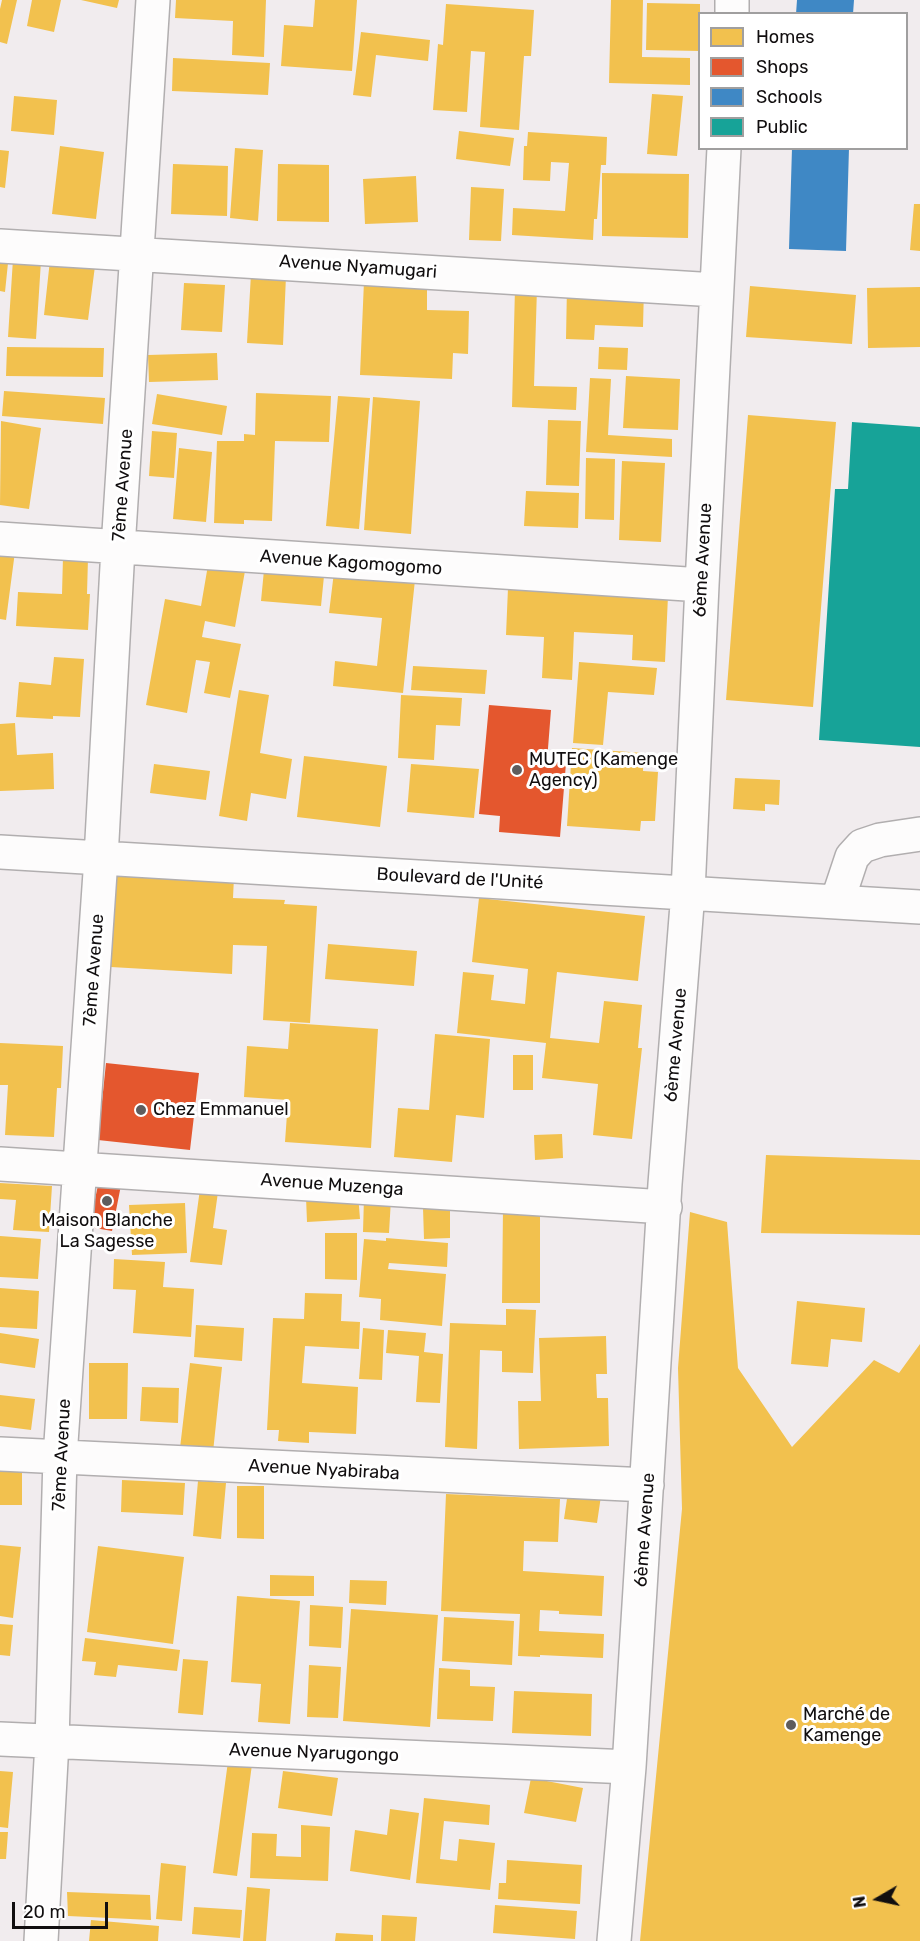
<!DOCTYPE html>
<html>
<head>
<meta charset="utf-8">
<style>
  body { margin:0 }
  #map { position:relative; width:920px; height:1941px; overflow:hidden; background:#f1ecee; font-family:Rubik,sans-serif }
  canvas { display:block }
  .legend { position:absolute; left:698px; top:12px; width:210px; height:138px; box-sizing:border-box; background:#fff; border:2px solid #a09f9f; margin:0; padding:8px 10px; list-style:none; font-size:18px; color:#110e0f }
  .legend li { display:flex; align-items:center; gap:12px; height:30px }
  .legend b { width:30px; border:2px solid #a09f9f }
  .north { position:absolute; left:848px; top:1869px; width:60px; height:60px; -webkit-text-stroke:4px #fff; paint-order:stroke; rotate:261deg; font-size:16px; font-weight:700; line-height:24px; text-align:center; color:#110e0f }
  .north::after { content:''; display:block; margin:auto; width:21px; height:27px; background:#110e0f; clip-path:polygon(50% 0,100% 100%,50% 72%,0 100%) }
  .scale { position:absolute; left:12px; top:1902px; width:96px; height:27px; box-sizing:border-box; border:3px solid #110e0f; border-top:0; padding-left:8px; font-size:18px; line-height:21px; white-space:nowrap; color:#110e0f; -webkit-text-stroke:4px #fff; paint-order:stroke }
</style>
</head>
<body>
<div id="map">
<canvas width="920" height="1941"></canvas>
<ul class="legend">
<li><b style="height:16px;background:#f2c14e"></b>Homes</li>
<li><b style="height:16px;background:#e4572e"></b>Shops</li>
<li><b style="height:16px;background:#3f88c5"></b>Schools</li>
<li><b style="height:16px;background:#17a398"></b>Public</li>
</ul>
<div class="north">N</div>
<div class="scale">20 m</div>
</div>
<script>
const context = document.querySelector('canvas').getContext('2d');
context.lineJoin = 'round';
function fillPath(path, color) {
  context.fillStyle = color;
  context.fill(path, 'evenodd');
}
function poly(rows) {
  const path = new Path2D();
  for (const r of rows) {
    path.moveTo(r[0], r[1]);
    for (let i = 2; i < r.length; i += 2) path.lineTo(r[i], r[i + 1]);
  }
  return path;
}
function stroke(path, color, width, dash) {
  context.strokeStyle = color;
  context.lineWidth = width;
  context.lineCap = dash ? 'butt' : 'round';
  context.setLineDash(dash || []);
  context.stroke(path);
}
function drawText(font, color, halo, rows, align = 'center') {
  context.font = font + ' Rubik,sans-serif';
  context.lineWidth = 6;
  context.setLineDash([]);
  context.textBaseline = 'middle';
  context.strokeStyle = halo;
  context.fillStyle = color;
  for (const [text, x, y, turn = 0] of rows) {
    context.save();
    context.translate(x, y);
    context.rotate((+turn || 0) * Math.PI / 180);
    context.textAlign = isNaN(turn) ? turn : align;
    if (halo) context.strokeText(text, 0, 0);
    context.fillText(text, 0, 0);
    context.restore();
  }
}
fillPath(poly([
  [2,0,17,0,7,44,0,42,0,9],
  [32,0,61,0,54,32,27,26],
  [81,0,119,0,117,8],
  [176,0,266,0,264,57,232,55,233,21,175,18],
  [315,0,357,0,352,71,281,66,284,25,313,27],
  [611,0,643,0,642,57,690,58,690,85,609,83],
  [647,3,700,4,700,51,646,50],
  [446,4,534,10,531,56,524,56,519,130,480,127,485,52,471,51,467,112,433,110,438,44,443,45],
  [361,32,430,40,428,61,376,55,371,97,353,95],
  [173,58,270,63,268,95,172,91],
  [652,94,683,96,677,156,647,154],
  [14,96,57,100,54,135,11,131],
  [459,131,514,138,510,166,456,159],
  [528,132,607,137,606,165,601,165,597,219,594,219,593,240,512,235,513,208,565,211,569,163,551,162,550,181,523,180,524,146,527,146],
  [60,146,104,152,96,219,52,214],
  [235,148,263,150,258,221,230,218],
  [0,150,9,151,5,188,0,187],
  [173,164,228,166,227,216,171,214],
  [278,164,329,165,329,222,277,221],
  [602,173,689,174,688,238,602,236],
  [416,176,418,222,365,224,363,179],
  [471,187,504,189,501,241,469,240],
  [914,204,920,204,920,251,910,250],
  [13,259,41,261,36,339,8,337],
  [50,260,95,266,88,320,44,315],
  [0,262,8,263,5,292,0,291],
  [251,274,286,276,283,345,247,343],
  [364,281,427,283,427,310,469,311,468,354,453,353,452,379,360,375],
  [184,283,225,285,222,332,181,330],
  [567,286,644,288,643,327,595,325,594,340,566,339],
  [750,286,856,295,852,344,746,337],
  [920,287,920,347,868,348,867,288],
  [515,288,537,288,534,386,577,387,576,410,512,407],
  [7,347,104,348,103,377,6,376],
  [599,347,628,348,627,370,598,369],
  [217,353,218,380,149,382,148,355],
  [626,376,680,379,678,430,623,428],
  [590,378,611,379,608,435,672,439,672,457,586,452],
  [4,391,105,398,103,424,2,416],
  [256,393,331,396,329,442,275,441,272,521,244,520,244,524,214,523,217,441,244,441,244,434,255,435],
  [157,394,227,406,222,435,152,424],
  [338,396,370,398,359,529,326,526],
  [373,397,420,401,411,534,364,530],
  [748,415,836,422,813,707,726,700],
  [548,420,581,421,579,486,546,485],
  [1,421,41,428,29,509,0,505],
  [152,431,177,433,174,478,149,476],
  [179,448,212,452,206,522,173,519],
  [586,458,615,459,614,520,585,519],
  [622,461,665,463,661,542,619,540],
  [526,491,579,493,578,528,524,526],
  [0,542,16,544,6,620,0,619],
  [63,557,88,558,87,594,90,594,88,630,16,626,18,592,62,594],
  [208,565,245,571,235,627,205,621,202,637,241,644,230,698,204,693,210,662,196,660,187,713,146,705,165,599,201,606],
  [264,570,324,576,321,606,261,601],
  [334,572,415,580,403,693,333,686,335,661,377,666,382,618,329,613],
  [508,588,668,596,665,662,632,660,633,635,574,632,572,680,542,678,544,637,506,635],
  [54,657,84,659,80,717,53,716,53,719,16,717,19,682,51,685],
  [579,662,657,668,654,695,608,692,603,745,573,743],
  [413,666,487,670,485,694,411,690],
  [239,690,269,695,260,753,292,759,286,799,251,793,247,821,219,816],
  [401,695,462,698,460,726,436,725,434,760,398,758],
  [15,723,17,755,53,753,54,789,0,791,0,724],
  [572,748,644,753,643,771,658,772,655,821,641,821,640,831,567,826],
  [304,756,387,766,380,827,297,817],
  [154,764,210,771,206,800,150,793],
  [411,764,479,769,474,818,407,812],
  [735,778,780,780,779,805,765,804,765,811,733,809],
  [116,870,234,877,233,898,285,900,284,904,317,906,310,1023,263,1020,267,946,233,945,232,974,111,967],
  [479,898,645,916,638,981,557,972,550,1038,599,1043,604,1001,642,1005,638,1048,642,1048,632,1139,593,1135,598,1084,542,1078,546,1043,457,1033,463,972,494,975,491,1000,525,1004,528,969,472,962],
  [328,944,417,951,414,986,325,979],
  [290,1023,378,1029,371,1148,285,1142,288,1100,244,1097,247,1046,288,1049],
  [435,1034,490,1039,484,1118,456,1115,452,1162,394,1157,398,1108,429,1110],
  [0,1043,63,1046,61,1088,57,1088,54,1137,5,1135,8,1085,0,1085],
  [513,1055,533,1055,533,1090,513,1090],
  [562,1134,563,1158,535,1160,534,1135],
  [766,1155,920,1160,920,1235,761,1233],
  [0,1183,52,1186,49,1232,13,1230,16,1200,0,1199],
  [200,1189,218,1192,213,1228,227,1230,222,1265,190,1262],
  [358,1194,360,1219,307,1222,306,1197],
  [364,1197,391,1199,389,1233,363,1232],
  [185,1203,187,1253,132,1255,129,1205],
  [450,1207,450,1238,424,1239,423,1208],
  [503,1207,540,1207,540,1303,502,1303],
  [690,1212,727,1222,738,1368,792,1447,874,1360,899,1373,920,1344,920,1941,640,1941,682,1509,678,1368],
  [325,1233,357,1233,357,1280,325,1279],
  [0,1236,41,1239,38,1279,0,1277],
  [386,1238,448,1243,447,1267,389,1263,388,1269,446,1274,442,1326,380,1320,381,1299,359,1297,364,1239,386,1241],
  [114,1259,165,1262,163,1287,194,1289,191,1337,133,1333,136,1290,113,1289],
  [0,1288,39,1291,37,1329,0,1327],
  [305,1293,342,1294,341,1321,360,1322,359,1349,305,1346,302,1383,358,1387,356,1434,309,1432,309,1443,278,1441,279,1430,267,1430,273,1318,304,1319],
  [797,1301,865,1308,862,1342,831,1339,828,1367,791,1364],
  [506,1309,536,1310,533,1373,502,1372,502,1351,480,1350,477,1449,445,1447,450,1323,506,1325],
  [196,1325,244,1328,242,1361,194,1357],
  [363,1328,384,1330,382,1380,359,1379],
  [388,1330,426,1333,424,1352,443,1354,440,1403,416,1402,419,1356,386,1353],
  [0,1333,39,1339,35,1368,0,1363],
  [606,1336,607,1374,596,1374,597,1398,608,1398,609,1446,519,1449,518,1401,541,1401,539,1338],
  [89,1363,128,1363,127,1419,89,1419],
  [190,1363,222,1367,213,1452,180,1448],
  [142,1387,179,1388,178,1423,140,1421],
  [0,1395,35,1399,31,1430,0,1426],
  [0,1463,22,1464,22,1505,0,1505],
  [122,1480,185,1483,183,1515,121,1512],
  [198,1481,226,1483,221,1539,193,1536],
  [237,1486,264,1486,264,1539,237,1538],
  [568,1492,601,1496,597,1523,564,1519],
  [446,1494,560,1499,558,1542,524,1541,523,1571,604,1576,602,1616,559,1614,559,1611,540,1610,539,1631,604,1634,603,1658,540,1655,540,1657,518,1656,520,1614,441,1611],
  [0,1545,21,1547,13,1618,0,1616],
  [98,1546,184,1557,173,1644,87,1632],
  [270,1575,314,1576,314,1596,270,1596],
  [350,1580,387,1581,386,1605,349,1603],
  [237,1596,300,1601,290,1724,258,1722,261,1684,231,1682],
  [310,1605,343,1607,341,1648,309,1646],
  [351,1609,438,1615,430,1727,343,1721],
  [444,1617,514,1621,512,1665,442,1661],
  [0,1624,13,1625,10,1656,0,1655],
  [85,1638,180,1650,177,1671,118,1665,116,1677,94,1675,96,1662,82,1661],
  [183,1659,208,1661,203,1715,178,1713],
  [309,1665,341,1667,338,1718,307,1717],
  [439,1668,470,1670,470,1686,495,1687,493,1721,437,1719],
  [514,1691,592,1694,591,1736,512,1733],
  [229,1754,253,1757,237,1876,213,1873],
  [0,1771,13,1772,8,1828,0,1827],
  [283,1771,338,1778,332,1816,278,1808],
  [531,1778,583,1788,576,1822,524,1813],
  [424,1798,490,1805,489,1825,444,1821,440,1859,457,1861,459,1839,495,1843,490,1890,416,1883],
  [390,1809,419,1813,410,1880,350,1871,355,1830,387,1835],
  [301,1825,330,1827,328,1881,250,1878,252,1833,277,1834,276,1856,301,1857],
  [0,1832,8,1832,6,1859,0,1859],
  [507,1860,582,1865,580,1904,498,1899,499,1883,506,1883],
  [161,1863,186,1866,182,1921,156,1919],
  [247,1887,270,1889,266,1941,243,1941],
  [67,1892,150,1895,151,1920,68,1916],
  [495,1905,577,1911,575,1939,493,1933],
  [194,1907,242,1910,240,1938,192,1934],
  [382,1915,417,1917,415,1941,381,1941],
  [91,1920,159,1926,158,1941,89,1941],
  [336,1933,373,1935,373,1941,335,1941]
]), '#f2c14e');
fillPath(poly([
  [489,705,551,710,547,761,566,763,560,837,499,832,500,816,479,814],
  [106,1063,199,1073,190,1150,98,1140],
  [100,1176,122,1180,112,1231,89,1227]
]), '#e4572e');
fillPath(poly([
  [797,0,854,0,853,14,796,14],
  [792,148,849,148,846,251,789,249]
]), '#3f88c5');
fillPath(poly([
  [852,422,920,427,920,747,819,740,835,489,848,489]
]), '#17a398');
const minor = poly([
  [732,14,732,0],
  [0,246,716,290],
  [0,539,702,585],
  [0,852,920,907],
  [837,902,852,857,862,846,880,840,920,834],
  [0,1164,665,1207],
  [0,1454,647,1485],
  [0,1739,629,1767],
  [41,1941,52,1742,60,1457,101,858,118,548,153,0],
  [614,1941,629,1767,665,1184,688,892,702,585,724,148]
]);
stroke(minor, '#b1aeaf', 36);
stroke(minor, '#fdfcfc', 33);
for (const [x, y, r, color] of [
  [517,770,6,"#5f5c5d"],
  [141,1110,6,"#5f5c5d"],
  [107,1201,6,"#5f5c5d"],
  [791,1725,6,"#5f5c5d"]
]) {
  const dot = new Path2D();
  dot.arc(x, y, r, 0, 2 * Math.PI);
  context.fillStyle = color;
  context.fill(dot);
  stroke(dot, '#fff', 2);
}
drawText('18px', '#110e0f', '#fff', [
  ["Avenue Nyamugari",358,267,4],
  ["7ème Avenue",123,485,-86],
  ["6ème Avenue",703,560,-87],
  ["Avenue Kagomogomo",351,563,4],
  ["Boulevard de l'Unité",460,879,3],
  ["7ème Avenue",94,970,-86],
  ["6ème Avenue",676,1045,-85],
  ["Avenue Muzenga",332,1185,4],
  ["7ème Avenue",62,1455,-87],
  ["Avenue Nyabiraba",324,1470,3],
  ["6ème Avenue",645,1530,-86],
  ["Avenue Nyarugongo",314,1753,2]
]);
drawText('18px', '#110e0f', '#fff', [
  ["MUTEC (Kamenge",529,760],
  ["Agency)",529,781],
  ["Chez Emmanuel",153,1110],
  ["Maison Blanche",107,1221,"center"],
  ["La Sagesse",107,1242,"center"],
  ["Marché de",803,1715],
  ["Kamenge",803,1736]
], 'left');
</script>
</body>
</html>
